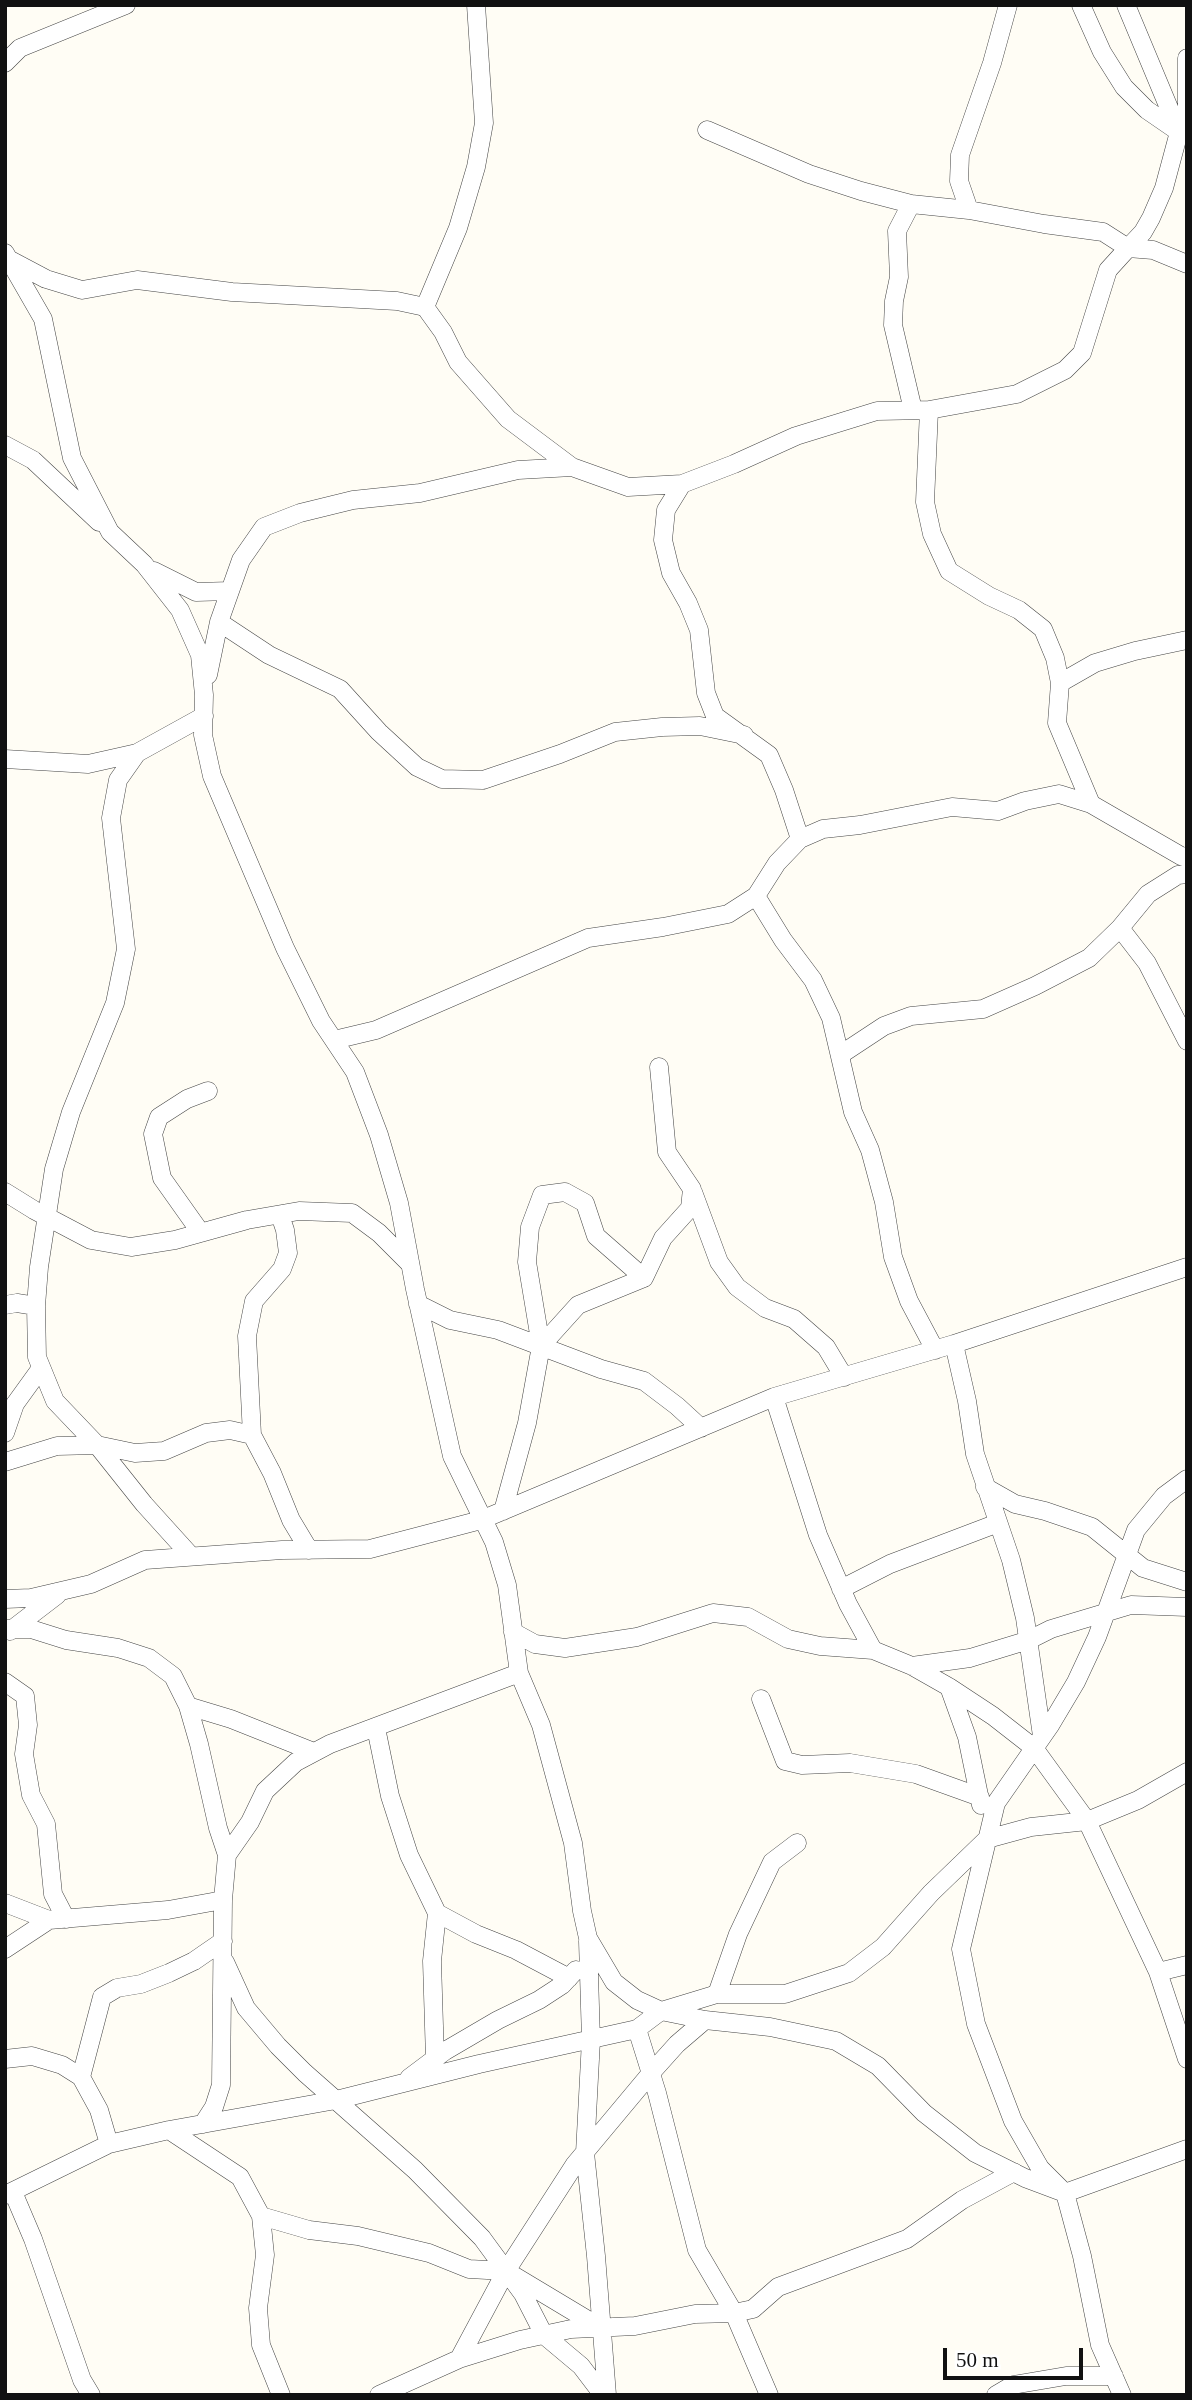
<!DOCTYPE html>
<html>
<head>
<meta charset="utf-8">
<style>
  body { margin:0 }
  #map { position:relative; width:1192px; height:2400px; overflow:hidden; background:#fffdf5; font-family:Georgia,serif }
  canvas { display:block }
  .frame { position:absolute; inset:0; border:7px solid #111; pointer-events:none }
  .scale { position:absolute; left:943px; top:2348px; width:140px; height:32px; box-sizing:border-box; border:4px solid #111; border-top:0; padding-left:9px; font-size:21px; line-height:24px; white-space:nowrap; color:#111; -webkit-text-stroke:5px #fff; paint-order:stroke }
</style>
</head>
<body>
<div id="map">
<canvas width="1192" height="2400"></canvas>
<div class="frame"></div>
<div class="scale">50 m</div>
</div>
<script>
const context = document.querySelector('canvas').getContext('2d');
context.lineJoin = 'round';
function poly(rows) {
  const path = new Path2D();
  for (const r of rows) {
    path.moveTo(r[0], r[1]);
    for (let i = 2; i < r.length; i += 2) path.lineTo(r[i], r[i + 1]);
  }
  return path;
}
function stroke(path, color, width, dash) {
  context.strokeStyle = color;
  context.lineWidth = width;
  context.lineCap = dash ? 'butt' : 'round';
  context.setLineDash(dash || []);
  context.stroke(path);
}
const street = poly([
  [1126,5,1179,132],
  [1187,58,1187,119],
  [5,63,20,48,126,5],
  [707,130,809,174,861,191,911,204,969,210,1044,224,1103,232,1128,248,1143,232,1151,218,1164,188,1179,132,1147,110,1124,87,1102,52,1081,5],
  [911,204,897,231,899,277,894,301,893,325,913,410],
  [969,210,959,181,960,155,992,63,1008,5],
  [5,253,43,319,72,458,110,532,144,564,180,610,200,655,204,695,203,735,212,776,285,948,321,1021,355,1072,379,1135,399,1203,415,1289,452,1456,494,1542,507,1585,519,1673,541,1725,573,1843,582,1911,588,1938,614,1982,637,2000,661,2011,705,2020,770,2027,836,2041,878,2066,924,2113,975,2153,1025,2178,1065,2193,1187,2149],
  [12,261,46,279,82,290,137,280,232,292,397,301,425,307,443,332,458,362,508,419,572,467,628,487,682,484,734,464,796,436,877,411,929,410,1017,394,1065,370,1082,353,1108,270,1128,248,1153,250,1187,264],
  [425,307,458,228,476,167,484,123,476,5],
  [929,410,925,502,932,534,949,571,989,596,1019,610,1043,629,1055,658,1060,683,1057,723,1091,804],
  [5,445,33,460,99,522],
  [682,484,666,510,663,540,671,573,688,603,699,630,706,693,715,716,769,755,784,790,800,839],
  [154,571,196,592,230,591],
  [219,622,269,655,340,689,379,732,417,767,442,779,483,780,560,754,615,732,662,727,700,726,744,735],
  [208,675,219,622,241,560,264,527,300,513,353,500,420,493,518,470,572,467],
  [1060,683,1095,663,1135,651,1187,640],
  [137,753,118,780,111,818,126,949,115,1003,71,1112,54,1169,39,1267,36,1306,37,1357,55,1401,97,1445,144,1504,191,1556],
  [5,759,88,764,137,753,204,716],
  [756,896,783,940,813,980,831,1018,853,1112,870,1150,884,1202,893,1257,909,1301,935,1350],
  [1120,928,1147,963,1187,1041],
  [334,1040,376,1030,588,938,663,927,728,914,756,896,777,863,800,839,823,829,860,825,952,807,998,811,1025,801,1059,794,1091,804,1181,856,1187,857],
  [840,1055,884,1026,911,1016,983,1009,1035,986,1089,958,1120,928,1148,894,1178,875,1187,874],
  [5,1192,34,1210,91,1240,131,1247,175,1240,247,1220,299,1211,352,1213,379,1233,410,1264],
  [693,1192,719,1262,737,1287,765,1308,794,1319,826,1347,844,1377],
  [201,1233,162,1178,153,1134,159,1117,187,1099,208,1091],
  [418,1304,450,1320,498,1330,601,1369,644,1381,677,1406,701,1428],
  [5,1305,17,1303,36,1306],
  [954,1344,967,1401,975,1454,1011,1560,1025,1618,1042,1736],
  [541,1346,578,1305,644,1278,663,1238,690,1208,692,1189,667,1152,659,1067],
  [774,1397,818,1535,848,1604,873,1650],
  [5,1433,15,1404,41,1368],
  [252,1435,247,1336,254,1301,282,1269,288,1253,285,1230,280,1215],
  [5,1462,57,1446,97,1445,135,1453,164,1451,206,1433,230,1430,252,1435,272,1473,291,1520,309,1550],
  [985,1487,1015,1504,1045,1511,1092,1527,1143,1568,1187,1582],
  [503,1511,527,1423,541,1346,527,1262,530,1227,542,1195,565,1192,585,1203,596,1236,644,1278],
  [841,1589,890,1564,998,1523],
  [5,1599,31,1598,91,1584,145,1560,282,1550,370,1549,481,1520,774,1397,954,1344,1187,1267],
  [5,1629,31,1629,66,1640,118,1648,149,1658,173,1676,188,1706,199,1744,218,1828,227,1855],
  [10,1631,57,1595],
  [513,1632,535,1644,565,1648,637,1637,713,1613,748,1617,788,1639,820,1646,873,1650,912,1666,949,1687,993,1716,1034,1748,1087,1821,1158,1972,1187,2059],
  [912,1666,970,1658,1029,1640,1051,1629,1131,1605,1187,1607],
  [5,1682,25,1696,28,1725,24,1754,31,1795,46,1824,53,1894,66,1919],
  [949,1687,967,1737,981,1805],
  [761,1699,785,1761,802,1765,850,1763,916,1774,980,1797],
  [188,1706,231,1719,314,1752],
  [376,1728,390,1796,409,1855,437,1913,476,1934,516,1950,569,1978],
  [5,1903,49,1920,168,1910,223,1900],
  [588,1941,591,2040,585,2153,596,2256,607,2395],
  [5,1949,49,1920],
  [225,1962,246,2008,278,2046,305,2073,415,2170,482,2238,523,2294,544,2335,581,2366,603,2395],
  [1158,1972,1187,1965],
  [717,1994,738,1934,772,1862,797,1843],
  [637,2029,657,2093,697,2250,734,2313,769,2395],
  [5,2059,32,2056,62,2065,81,2077,99,2110,109,2144],
  [435,2059,432,1961,437,1913],
  [81,2077,102,1997,117,1988,141,1984,169,1973,194,1961,223,1941],
  [409,2078,445,2051,498,2020,539,2000,562,1985,576,1970],
  [203,2124,214,2107,221,2085,223,1900,227,1855,250,1822,265,1791,296,1762,330,1744,519,1673],
  [169,2130,240,2177,261,2216,265,2255,258,2308,261,2345,281,2395],
  [13,2192,33,2239,82,2380,91,2395],
  [5,2195,109,2144,169,2130,336,2100,479,2064,637,2029,661,2011,717,1994,785,1994,849,1973,883,1947,931,1893,987,1839,1031,1827,1087,1821,1138,1800,1187,1772],
  [261,2216,309,2230,358,2236,429,2253,469,2269,506,2271,601,2328],
  [459,2359,506,2271,575,2164,651,2073,677,2044,705,2020],
  [379,2395,459,2359,520,2340,571,2329,635,2326,695,2314,734,2313,753,2309,778,2287,907,2239,962,2200,1014,2172],
  [996,2395,1013,2385,1066,2376,1114,2376],
  [1122,2395,1100,2345,1082,2256,1065,2193,1040,2168,1013,2121,976,2024,961,1949,996,1803,1051,1724,1076,1682,1097,1637,1136,1530,1164,1496,1187,1479]
]);
stroke(street, '#444', 19);
stroke(street, '#fff', 18);
</script>
</body>
</html>
